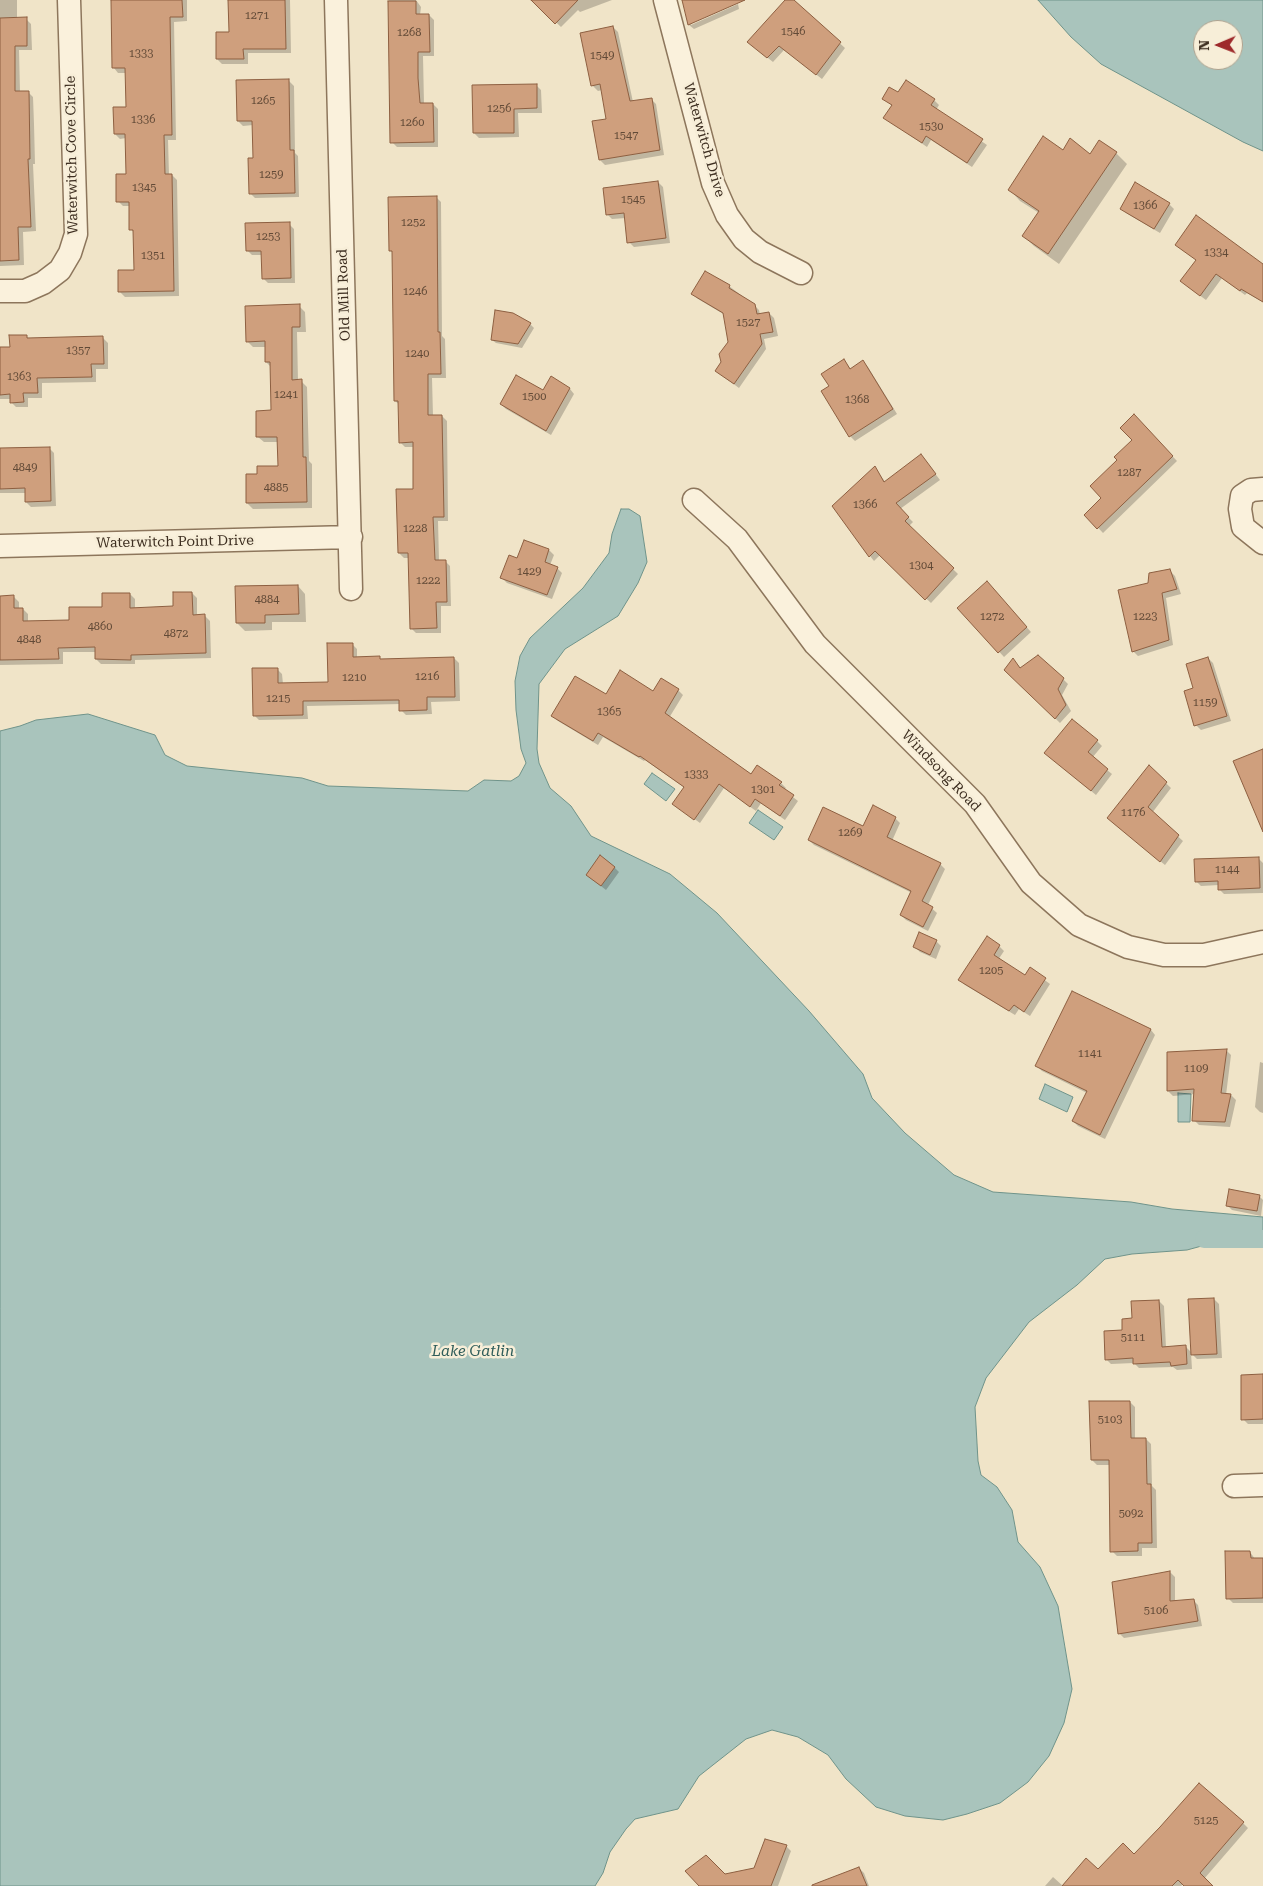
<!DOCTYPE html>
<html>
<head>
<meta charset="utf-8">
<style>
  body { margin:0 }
  #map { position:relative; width:1263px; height:1886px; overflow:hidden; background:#f0e4c8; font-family:"Roboto Serif",serif }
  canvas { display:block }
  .north { position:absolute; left:1193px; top:20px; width:50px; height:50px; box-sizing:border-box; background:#f7eed8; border:1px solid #ada18e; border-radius:50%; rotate:269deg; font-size:14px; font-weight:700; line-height:20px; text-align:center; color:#3d2e20 }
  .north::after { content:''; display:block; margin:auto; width:18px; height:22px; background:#9e2a2b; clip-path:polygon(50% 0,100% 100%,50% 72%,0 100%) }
</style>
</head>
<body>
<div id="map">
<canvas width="1263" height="1886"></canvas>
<div class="north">N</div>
</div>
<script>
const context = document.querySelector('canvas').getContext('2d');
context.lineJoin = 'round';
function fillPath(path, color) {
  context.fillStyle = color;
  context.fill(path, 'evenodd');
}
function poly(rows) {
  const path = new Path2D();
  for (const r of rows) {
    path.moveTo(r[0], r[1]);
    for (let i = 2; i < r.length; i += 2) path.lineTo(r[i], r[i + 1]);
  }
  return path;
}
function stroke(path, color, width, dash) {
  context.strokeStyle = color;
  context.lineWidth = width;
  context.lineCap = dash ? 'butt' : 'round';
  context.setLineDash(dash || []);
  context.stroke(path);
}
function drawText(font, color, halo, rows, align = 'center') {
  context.font = font + ' "Roboto Serif",serif';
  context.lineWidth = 5;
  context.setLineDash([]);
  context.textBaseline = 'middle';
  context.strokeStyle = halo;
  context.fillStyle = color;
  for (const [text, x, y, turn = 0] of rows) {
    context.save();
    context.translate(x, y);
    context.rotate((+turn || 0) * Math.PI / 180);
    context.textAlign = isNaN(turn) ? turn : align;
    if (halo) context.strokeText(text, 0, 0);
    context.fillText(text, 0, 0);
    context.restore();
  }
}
const water = poly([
  [1038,0,1263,0,1263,151,1243,142,1101,64,1071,37,1038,0],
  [1203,30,1233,30,1233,60,1203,60,1203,30],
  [621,509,629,509,640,516,647,562,638,583,618,616,565,649,539,684,537,749,539,763,550,788,571,806,591,836,670,874,717,913,809,1011,863,1074,872,1098,905,1133,954,1175,993,1192,1131,1202,1172,1209,1263,1217,1263,1243,1231,1238,1187,1250,1132,1254,1105,1259,1077,1285,1029,1322,986,1378,975,1407,978,1461,981,1475,997,1487,1012,1510,1018,1542,1040,1567,1058,1606,1072,1689,1064,1723,1049,1756,1028,1782,1000,1803,967,1814,943,1820,905,1816,876,1807,846,1779,828,1755,798,1737,772,1730,746,1739,699,1776,678,1809,635,1819,626,1829,610,1852,603,1873,595,1886,0,1886,0,731,20,726,36,720,88,714,155,735,165,755,187,766,302,778,328,786,468,791,484,780,511,781,519,776,526,763,521,749,516,710,515,681,520,656,530,638,583,588,609,553,612,534,621,509],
  [652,773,675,789,666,801,644,784,652,773],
  [758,810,783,827,774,840,749,823,758,810],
  [1045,1084,1073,1097,1067,1112,1039,1099,1045,1084],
  [1178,1093,1191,1094,1190,1122,1178,1122,1178,1093]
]);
fillPath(water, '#a9c4bc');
stroke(water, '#6f938a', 1);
fillPath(poly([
  [0,0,17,0,17,19,26,19,31,24,32,50,19,50,20,92,28,92,33,97,34,124,35,164,33,164,36,231,23,232,24,265,0,266],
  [112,0,187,0,187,21,174,22,176,140,168,140,169,175,172,175,177,180,179,296,125,297,120,292,135,271,134,233,131,229,130,206,123,206,118,201,127,175,126,138,120,139,115,134,127,108,127,73,118,73,114,68],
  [230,0,290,0,291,53,248,53,248,64,222,64,217,59,230,33],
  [389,0,416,0,421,7,420,15,429,15,434,20,434,56,423,56,424,104,433,104,438,109,438,147,397,147,392,142],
  [543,0,612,0,580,12,578,10,561,27,538,5],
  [683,0,738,0,691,23,691,25,738,4,739,9,694,29,689,25],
  [787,0,792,0,845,48,822,79,784,50,773,62,754,47],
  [613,27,618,32,633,102,651,99,656,104,664,155,605,165,600,160,607,120,602,90,598,91,593,86,581,34],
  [289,81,294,86,295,153,298,156,299,197,255,198,250,193,254,159,253,125,243,126,238,121],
  [536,85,541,90,542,113,518,113,519,137,479,138,474,133],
  [883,98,934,100,939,105,936,110,987,145,972,167,931,140,927,147,885,118,892,106],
  [1100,141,1116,153,1127,164,1059,264,1034,246,1023,235,1039,213,1020,201,1010,190,1063,152,1090,156],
  [658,182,663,187,670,243,634,247,629,242,626,218,612,219,607,214],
  [436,197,441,202,442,336,445,339,446,378,432,378,433,416,442,416,447,421,448,521,438,521,439,561,445,561,450,566,451,606,441,606,441,633,416,633,411,628,410,558,404,558,399,553,415,490,414,447,405,447,400,442,400,405,395,401,394,254,390,250],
  [1169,204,1174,209,1160,233,1126,213,1122,208],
  [289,224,294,229,295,283,268,283,263,278,263,255,252,255,247,250],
  [1177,245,1263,266,1263,302,1247,293,1245,295,1222,278,1206,300,1187,286,1197,261],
  [729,286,754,305,759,310,760,315,769,313,774,318,778,336,764,339,766,349,739,388,716,371,723,362,729,342,725,315,698,299,693,294],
  [299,306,305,312,306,332,297,332,298,381,301,381,307,387,309,461,312,464,312,508,253,509,247,503,258,476,279,467,279,442,264,442,258,437,272,411,271,367,266,362,266,347,253,347,247,341],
  [530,324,534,328,522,348,496,343,492,340],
  [26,336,29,339,103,338,108,343,108,369,96,369,96,382,42,383,42,398,28,398,28,407,16,407,11,402,11,399,0,399,0,348,11,348],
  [844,361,851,369,863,362,868,367,897,414,855,441,850,436,831,386],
  [570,389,574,394,551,435,506,409,501,404,543,392],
  [1134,416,1177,461,1103,533,1086,515,1103,498,1118,460,1134,440],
  [0,449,50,449,54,453,56,506,31,507,26,502,26,493,0,493],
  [921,455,940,480,900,509,913,522,909,526,958,574,931,603,880,555,874,561,870,556,875,468,886,483],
  [549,550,554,555,550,565,557,568,562,573,552,599,507,583,502,578,518,560],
  [1170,571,1175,576,1181,594,1166,598,1173,645,1138,656,1133,651,1149,584],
  [298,586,305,594,306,622,272,622,272,630,245,631,237,623],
  [992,588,1031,632,1004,657,959,608],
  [192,593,197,598,197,616,205,616,210,621,211,658,135,660,135,664,101,664,96,659,96,652,63,652,63,664,0,665,0,597,14,597,19,602,19,609,23,609,28,614,28,622,70,621,103,608,130,594,135,599,135,609,174,607],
  [352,644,357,649,357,658,379,658,381,660,454,658,459,663,460,701,431,702,432,714,406,715,401,710,401,704,307,706,308,719,259,720,254,715,277,669,282,674,283,684,329,684],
  [1208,658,1213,663,1231,721,1201,730,1196,725,1194,689],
  [1018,665,1021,669,1063,679,1068,684,1062,695,1071,711,1060,723,1006,670],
  [678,690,683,695,669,718,751,775,757,767,781,783,786,788,784,790,798,801,785,820,761,803,756,811,724,788,700,823,674,804,685,788,645,760,644,761,603,737,598,745,558,721,553,716,606,696],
  [1097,741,1102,746,1092,758,1112,774,1096,795,1051,758],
  [1149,767,1171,788,1152,813,1183,841,1165,865,1113,823],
  [895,818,900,823,892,841,940,864,945,869,928,905,937,913,928,931,906,920,901,915,912,893,814,845,809,840],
  [1258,858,1263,863,1263,893,1224,894,1219,889,1219,885,1201,886,1196,881],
  [614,867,619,872,606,890,592,879],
  [936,941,941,946,936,959,920,952,915,947],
  [999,946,1004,951,998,960,1025,977,1030,969,1050,984,1030,1016,1019,1009,1015,1015,965,985,960,980],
  [1151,1030,1155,1035,1105,1139,1078,1126,1073,1121,1087,1093,1042,1071,1037,1066],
  [1226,1050,1231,1055,1226,1095,1231,1095,1236,1100,1230,1127,1199,1125,1194,1120,1195,1094,1173,1096,1168,1091],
  [1260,1062,1263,1063,1263,1113,1260,1112,1255,1107],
  [1259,1196,1263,1200,1261,1216,1232,1210,1227,1205],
  [1214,1299,1219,1304,1222,1358,1197,1359,1191,1353,1192,1369,1177,1370,1173,1367,1139,1368,1134,1363,1111,1364,1106,1359,1124,1331,1134,1319,1159,1301,1164,1306,1166,1348,1186,1347,1192,1353],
  [1263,1376,1263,1424,1248,1424,1243,1419],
  [1130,1402,1135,1407,1135,1439,1146,1439,1151,1444,1152,1486,1156,1490,1157,1548,1142,1548,1142,1556,1117,1556,1112,1551,1110,1465,1097,1465,1092,1460],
  [1250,1552,1255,1559,1263,1559,1263,1603,1233,1603,1228,1598],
  [1170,1572,1175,1577,1175,1602,1193,1600,1198,1605,1202,1626,1124,1638,1119,1633,1113,1583],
  [1243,1823,1248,1828,1204,1879,1211,1886,1186,1886,1184,1884,1181,1886,1064,1886,1134,1856],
  [786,1846,791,1851,778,1886,700,1886,725,1876,755,1869],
  [859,1868,864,1873,869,1886,824,1886],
  [1053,1877,1063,1886,1045,1886]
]), '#0003');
stroke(poly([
  [1204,1239,1263,1239]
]), '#a9c4bc', 18);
const building = poly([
  [111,0,182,0,183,17,170,17,172,135,164,135,165,174,172,174,174,291,118,292,118,270,134,270,133,230,129,230,129,202,116,202,116,174,126,174,125,134,114,134,113,107,126,107,125,68,112,68,111,0],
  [228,0,285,0,286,49,243,49,244,59,216,59,216,32,229,32,228,0],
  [531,0,578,0,555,24,531,0],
  [682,0,745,0,688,25,682,0],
  [785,0,794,0,841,42,816,75,779,46,767,58,747,42,785,0],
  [388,1,416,1,416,14,429,14,430,52,418,52,418,78,420,103,433,103,434,142,390,143,388,1],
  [27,17,27,46,15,46,15,91,29,91,30,159,28,159,31,227,18,227,19,260,0,261,0,18,27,17],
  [613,26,630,101,652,98,660,150,599,160,592,121,606,119,600,84,591,86,580,33,613,26],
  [289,79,290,150,294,150,295,193,249,194,248,158,253,158,252,121,237,121,236,80,289,79],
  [906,80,935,99,931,105,983,139,967,163,926,136,922,143,883,118,892,105,882,99,889,87,898,92,906,80],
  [537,84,537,108,514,109,514,133,473,133,472,85,537,84],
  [1043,136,1063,150,1070,138,1090,154,1099,140,1117,152,1048,254,1022,236,1039,211,1008,190,1043,136],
  [658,181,666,238,627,243,624,213,606,215,603,188,658,181],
  [1135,182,1170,203,1154,229,1120,209,1135,182],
  [437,196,438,332,440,332,441,374,428,374,428,415,442,415,444,517,433,517,435,560,446,560,447,602,436,602,437,628,410,629,408,553,398,553,396,489,413,489,413,442,399,443,398,401,394,401,392,251,389,251,388,197,437,196],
  [1196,215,1263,264,1263,302,1241,289,1240,291,1216,274,1200,296,1180,281,1196,260,1175,245,1196,215],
  [290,222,291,278,262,279,261,251,246,251,245,223,290,222],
  [705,271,730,285,729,288,755,304,757,314,769,312,773,332,760,334,762,344,734,384,715,371,721,362,719,354,728,342,723,313,691,294,705,271],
  [300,304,300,327,292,327,292,380,302,379,303,457,306,457,307,502,246,503,246,474,257,474,257,466,278,466,277,437,256,437,256,411,271,410,270,362,265,362,265,341,246,342,245,306,300,304],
  [495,310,513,313,531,323,518,344,491,340,495,310],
  [9,335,27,335,27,338,103,336,104,364,91,364,92,377,37,378,38,393,23,393,24,402,10,403,10,394,0,395,0,347,10,347,9,335],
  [844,359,850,369,863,360,893,409,849,437,821,391,829,386,821,374,844,359],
  [516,375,543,390,551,376,570,388,546,431,500,404,516,375],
  [1134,414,1173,456,1097,529,1084,515,1101,498,1090,486,1117,460,1114,457,1132,440,1120,428,1134,414],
  [50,447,51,501,25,502,25,488,0,489,0,448,50,447],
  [921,454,936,474,896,503,909,517,905,521,954,568,925,600,875,551,869,557,832,506,875,466,884,482,921,454],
  [524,540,549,549,545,562,558,567,547,595,500,578,509,555,517,558,524,540],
  [1170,569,1177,589,1162,593,1169,640,1132,652,1118,590,1148,583,1149,573,1170,569],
  [987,581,1027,627,998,653,957,608,987,581],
  [298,585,299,614,265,615,265,623,236,623,235,586,298,585],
  [173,592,192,592,193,615,205,614,206,653,131,655,131,660,95,659,95,647,58,648,59,659,0,660,0,596,14,595,14,608,23,608,23,621,69,620,69,607,102,607,102,593,130,593,130,608,173,606,173,592],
  [327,643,353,643,353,657,380,656,380,659,454,657,455,697,427,697,427,710,399,711,399,700,303,701,303,715,253,716,252,668,278,668,278,683,328,682,327,643],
  [1038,655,1064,678,1058,689,1066,705,1055,719,1004,670,1013,658,1020,668,1038,655],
  [1208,657,1227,716,1194,726,1184,691,1193,688,1186,664,1208,657],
  [620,670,653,691,661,678,679,689,665,713,751,774,757,765,782,782,779,785,794,795,780,816,755,799,750,807,719,784,694,820,672,804,684,787,640,756,639,757,598,733,593,741,551,716,575,676,606,694,620,670],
  [1072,719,1098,740,1088,752,1108,769,1091,791,1044,753,1072,719],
  [1263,749,1263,832,1233,761,1263,749],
  [1149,765,1167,782,1148,807,1179,835,1160,862,1107,818,1149,765],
  [873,805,896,817,887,837,941,863,922,901,933,907,923,927,900,915,911,891,808,840,823,807,863,826,873,805],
  [600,855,615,867,601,886,586,875,600,855],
  [1259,857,1260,888,1218,890,1218,881,1195,882,1194,859,1259,857],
  [919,932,937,940,930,955,913,947,919,932],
  [987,936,1000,945,994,955,1025,975,1030,967,1046,978,1024,1012,1014,1005,1009,1011,958,980,987,936],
  [1072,991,1151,1029,1100,1135,1072,1121,1087,1091,1035,1066,1072,991],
  [1227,1049,1221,1093,1231,1094,1225,1122,1192,1121,1194,1089,1167,1091,1167,1052,1227,1049],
  [1229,1189,1260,1195,1257,1211,1226,1206,1229,1189],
  [1214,1298,1217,1354,1191,1355,1188,1299,1214,1298],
  [1159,1300,1162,1347,1186,1345,1187,1364,1171,1366,1170,1362,1133,1364,1133,1358,1105,1360,1104,1331,1122,1330,1122,1319,1132,1318,1131,1301,1159,1300],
  [1263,1374,1263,1419,1241,1420,1241,1375,1263,1374],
  [1089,1401,1130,1401,1131,1438,1146,1438,1147,1484,1151,1484,1152,1543,1138,1543,1138,1551,1110,1552,1109,1460,1091,1460,1089,1401],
  [1225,1551,1250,1551,1251,1558,1263,1558,1263,1598,1226,1599,1225,1551],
  [1170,1571,1170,1601,1194,1599,1198,1621,1118,1634,1112,1582,1170,1571],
  [1199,1783,1244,1822,1200,1873,1213,1886,1184,1886,1178,1880,1172,1886,1062,1886,1086,1858,1098,1869,1123,1843,1134,1854,1160,1827,1199,1783],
  [765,1839,787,1845,771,1886,699,1886,685,1871,706,1855,725,1874,754,1868,765,1839],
  [859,1867,867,1886,812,1886,812,1885,859,1867]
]);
fillPath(building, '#cf9f7d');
stroke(building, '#8d5f41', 1);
const minor = poly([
  [336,0,351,589],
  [665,0,713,183,727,215,744,239,760,252,801,273],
  [0,291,25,291,43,283,60,270,70,253,76,234,69,0],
  [1263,489,1251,490,1242,496,1240,509,1243,527,1263,543],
  [694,500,737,539,815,644,975,804,1031,883,1079,925,1128,947,1164,955,1204,955,1263,942],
  [0,546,351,537],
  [1234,1486,1263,1485]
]);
stroke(minor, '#8d765c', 25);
stroke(minor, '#faf1dc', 22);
drawText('11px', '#624a37', null, [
  ["1271",257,16],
  ["1546",793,32],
  ["1268",409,33],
  ["1333",141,54],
  ["1549",602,56],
  ["1265",263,101],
  ["1256",499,109],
  ["1336",143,120],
  ["1260",412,123],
  ["1530",931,127],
  ["1547",626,136],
  ["1259",271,175],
  ["1345",144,188],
  ["1545",633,200],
  ["1366",1145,206],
  ["1252",413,223],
  ["1253",268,237],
  ["1334",1216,253],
  ["1351",153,256],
  ["1246",415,292],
  ["1527",748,323],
  ["1357",78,351],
  ["1240",417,354],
  ["1363",19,377],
  ["1241",286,395],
  ["1500",534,397],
  ["1368",857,400],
  ["4849",25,468],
  ["1287",1129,473],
  ["4885",276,488],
  ["1366",865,505],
  ["1228",415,529],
  ["1304",921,566],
  ["1429",529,572],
  ["1222",428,581],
  ["4884",267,600],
  ["1272",992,617],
  ["1223",1145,617],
  ["4860",100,627],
  ["4872",176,634],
  ["4848",29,640],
  ["1216",427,677],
  ["1210",354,678],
  ["1215",278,699],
  ["1159",1205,703],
  ["1365",609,712],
  ["1333",696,775],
  ["1301",763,790],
  ["1176",1133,813],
  ["1269",850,833],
  ["1144",1227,870],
  ["1205",991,971],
  ["1141",1090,1054],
  ["1109",1196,1069],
  ["5111",1133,1338],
  ["5103",1110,1420],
  ["5092",1131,1514],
  ["5106",1156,1611],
  ["5125",1206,1821]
]);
drawText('14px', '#3d2e20', '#f7eed8', [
  ["Waterwitch Drive",704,140,74],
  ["Waterwitch Cove Circle",72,155,-91],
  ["Old Mill Road",344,295,-92],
  ["Waterwitch Point Drive",175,542,-1],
  ["Windsong Road",941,771,46]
]);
drawText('italic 15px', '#2f5d5a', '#f7eed8', [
  ["Lake Gatlin",473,1352]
]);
</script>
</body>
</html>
